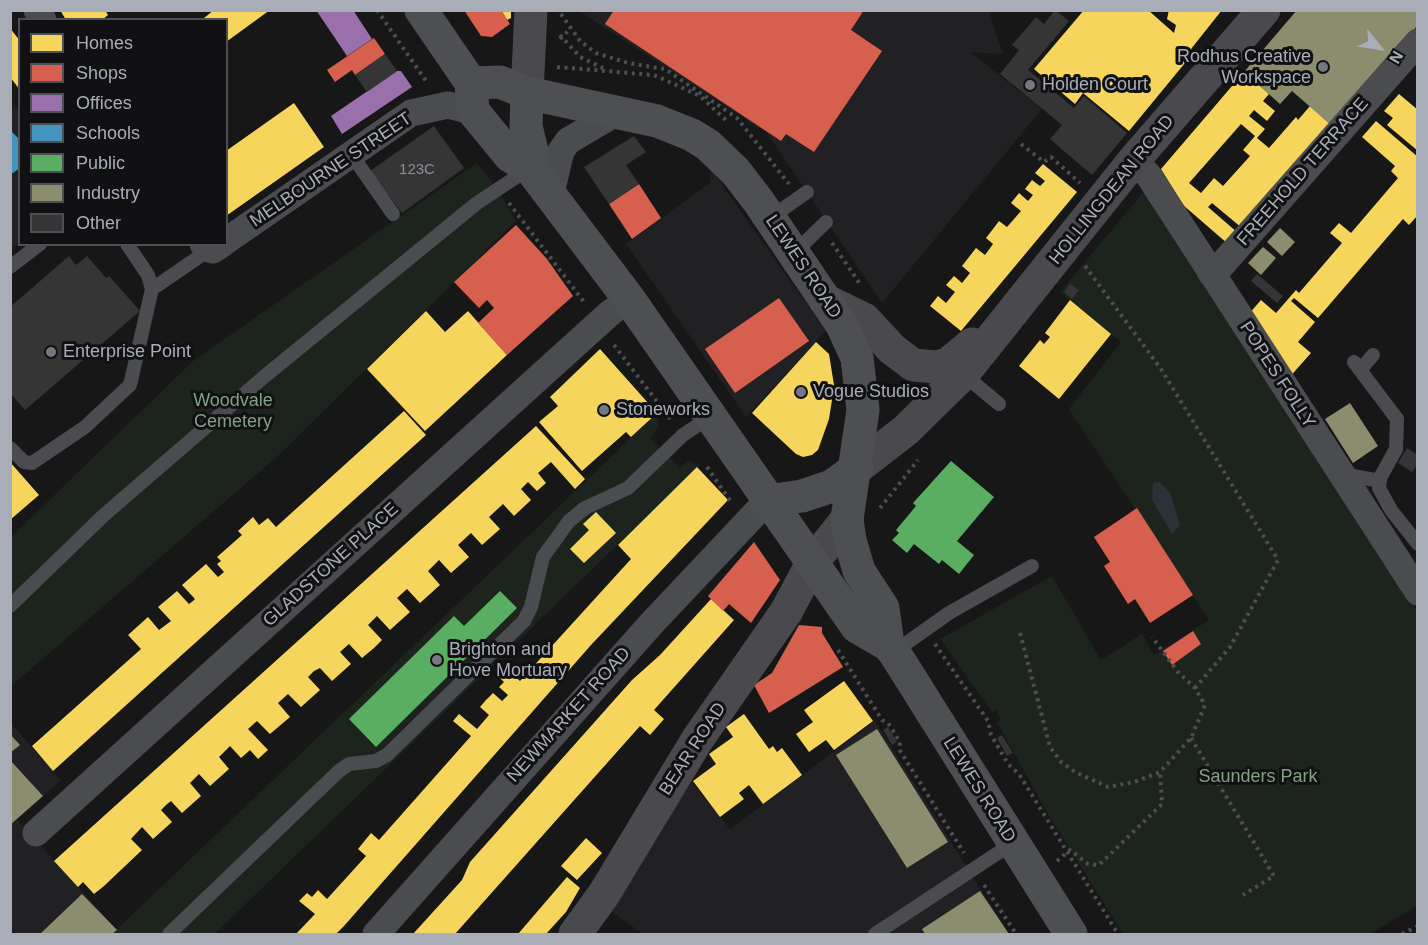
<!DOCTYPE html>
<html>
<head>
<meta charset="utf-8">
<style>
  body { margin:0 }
  #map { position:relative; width:1428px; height:945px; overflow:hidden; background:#171717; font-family:Helvetica,sans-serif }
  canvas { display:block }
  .frame { position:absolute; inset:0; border:12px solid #a8adb8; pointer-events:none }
  .legend { position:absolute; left:18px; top:18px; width:210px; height:228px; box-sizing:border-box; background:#111113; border:2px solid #4d4f55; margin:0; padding:8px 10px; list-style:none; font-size:18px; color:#a8adb8 }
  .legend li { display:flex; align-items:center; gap:12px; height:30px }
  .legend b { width:30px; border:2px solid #4d4f55 }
  .north { position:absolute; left:1350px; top:18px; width:60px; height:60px; -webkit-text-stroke:4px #111113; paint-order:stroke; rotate:120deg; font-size:16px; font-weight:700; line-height:24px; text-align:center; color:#a8adb8 }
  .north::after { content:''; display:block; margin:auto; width:21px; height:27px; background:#a8adb8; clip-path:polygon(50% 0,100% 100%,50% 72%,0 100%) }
</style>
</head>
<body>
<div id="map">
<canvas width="1428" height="945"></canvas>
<div class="frame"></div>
<ul class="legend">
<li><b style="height:16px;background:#f6d55c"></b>Homes</li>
<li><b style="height:16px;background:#d6604d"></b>Shops</li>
<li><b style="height:16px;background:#9970ab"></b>Offices</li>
<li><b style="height:16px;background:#4393c3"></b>Schools</li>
<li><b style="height:16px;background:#5aae61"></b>Public</li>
<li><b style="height:16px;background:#8c8c6e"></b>Industry</li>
<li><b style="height:16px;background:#353536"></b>Other</li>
</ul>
<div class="north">N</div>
</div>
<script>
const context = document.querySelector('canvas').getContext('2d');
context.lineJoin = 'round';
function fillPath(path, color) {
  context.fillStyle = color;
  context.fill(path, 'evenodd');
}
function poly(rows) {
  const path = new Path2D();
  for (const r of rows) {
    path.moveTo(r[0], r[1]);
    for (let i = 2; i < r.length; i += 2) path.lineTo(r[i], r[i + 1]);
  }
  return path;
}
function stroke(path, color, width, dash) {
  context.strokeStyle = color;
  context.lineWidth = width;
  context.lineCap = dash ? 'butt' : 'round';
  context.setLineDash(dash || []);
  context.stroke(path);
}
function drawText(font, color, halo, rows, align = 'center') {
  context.font = font + ' Helvetica,sans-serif';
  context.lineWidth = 6;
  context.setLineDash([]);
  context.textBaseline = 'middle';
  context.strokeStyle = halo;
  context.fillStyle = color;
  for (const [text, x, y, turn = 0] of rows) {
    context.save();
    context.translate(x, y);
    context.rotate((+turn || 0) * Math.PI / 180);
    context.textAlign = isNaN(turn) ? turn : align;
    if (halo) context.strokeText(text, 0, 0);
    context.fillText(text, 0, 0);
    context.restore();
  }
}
fillPath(poly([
  [579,11,989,11,1003,54,970,52,1042,109,882,303,767,133],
  [10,99,20,112,19,244,11,249],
  [713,172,826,331,746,417,626,244,711,182,709,175],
  [875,721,1009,934,643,934,611,911,691,781,730,829],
  [10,722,61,780,17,819,117,930,112,934,15,934,11,928]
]), '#212123');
fillPath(poly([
  [477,163,498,190,516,221,279,455,11,686,11,537,193,361],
  [1146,189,1417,611,1417,906,1370,934,1123,934,1050,818,997,722,1001,720,996,710,992,712,940,639,1052,576,1101,660,1142,634,1154,655,1209,620,1069,409,1121,342,1060,292],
  [657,413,659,426,650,438,680,468,689,460,699,466,228,921,214,934,112,934]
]), '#1d241e');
fillPath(poly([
  [1159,482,1170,492,1180,525,1172,534,1152,500,1153,483]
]), '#2a3239');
fillPath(poly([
  [60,10,105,10,108,15,102,20,66,20],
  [214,10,270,10,226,42,226,20,204,18],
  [501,10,511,10,511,18,507,20],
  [1084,10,1148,10,1174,33,1176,25,1167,19,1169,10,1222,10,1191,49,1194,52,1129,131,1083,93,1075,104,1034,69],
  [10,28,20,41,20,90,10,77],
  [1244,72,1269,94,1263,101,1275,111,1267,121,1254,110,1249,116,1265,129,1257,138,1269,148,1296,117,1298,120,1310,106,1331,125,1242,228,1212,203,1208,207,1238,233,1228,244,1183,205,1161,169],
  [1241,124,1255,136,1243,150,1250,156,1223,186,1214,178,1201,193,1189,183],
  [1399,94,1418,110,1418,151,1387,125,1393,118,1384,111],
  [294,103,324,147,226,216,226,151],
  [1376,121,1418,157,1418,215,1409,225,1403,219,1318,318,1294,298,1291,301,1315,322,1298,342,1311,353,1287,380,1248,315,1261,300,1276,313,1296,290,1299,293,1342,243,1330,233,1339,223,1351,233,1398,178,1391,171,1395,166,1362,137],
  [1043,164,1077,192,961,331,930,306,938,296,946,303,955,292,946,285,954,276,962,283,970,273,962,266,976,248,985,255,993,244,986,238,993,229,999,221,1007,227,1021,211,1011,203,1019,193,1028,201,1033,195,1025,189,1032,180,1040,186,1045,181,1035,173],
  [1070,300,1111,334,1059,399,1019,366,1040,340,1044,344,1050,337,1045,333],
  [426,311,445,332,468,311,507,355,425,431,367,369],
  [816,342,829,354,834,385,832,400,829,419,818,450,812,455,803,457,796,454,752,413],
  [600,349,657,413,631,437,626,432,582,471,539,422,558,406,550,397],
  [404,411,426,435,53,771,32,746,141,649,128,635,148,617,159,630,171,621,158,607,177,591,189,604,193,601,195,599,182,585,206,564,218,577,224,572,217,564,221,561,217,557,242,535,238,531,253,517,259,525,268,518,276,527],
  [536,426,585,479,575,489,551,462,538,473,546,483,537,491,528,482,521,489,531,500,514,516,503,504,489,517,500,529,482,545,471,533,458,545,469,557,451,573,439,560,428,571,440,585,420,603,407,589,397,598,410,612,390,630,377,616,368,625,382,640,374,648,362,658,349,644,340,652,351,664,332,681,320,668,314,671,308,677,320,690,301,707,288,694,278,703,290,717,270,734,257,721,248,729,268,750,258,759,250,750,241,758,230,746,219,757,229,769,210,786,199,774,190,783,201,796,182,813,171,801,166,805,161,810,172,822,153,839,142,827,131,839,142,850,104,886,94,894,83,882,78,887,54,861],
  [10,462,39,495,10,520],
  [697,467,728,500,591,645,344,926,336,934,296,934,315,914,299,901,307,893,312,897,318,890,327,899,366,856,358,849,371,833,379,840,471,736,453,721,459,714,477,729,489,715,480,707,486,700,493,693,502,701,508,695,499,687,504,682,499,677,506,668,520,681,631,559,618,545],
  [596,512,616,533,584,563,570,549,589,530,583,524],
  [711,599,734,620,654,710,664,719,650,735,640,726,455,934,413,934,462,880,470,862,632,680,660,655],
  [844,681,873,721,834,750,826,740,809,752,796,734,813,722,804,710],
  [744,714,769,749,773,746,777,752,782,748,802,775,763,804,749,785,739,793,744,799,720,817,693,781,716,764,709,754,733,737,726,727],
  [586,838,602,853,577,880,561,866],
  [567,877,580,888,566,912,546,934,518,934]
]), '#f6d55c');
fillPath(poly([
  [464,10,501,10,510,24,492,37,481,36],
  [614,10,864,10,851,30,882,51,814,152,786,134,781,141,605,24],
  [374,38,385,54,355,75,352,70,335,82,327,70],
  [639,184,661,218,632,239,609,204],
  [516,225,547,259,573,296,507,355,478,323,494,308,487,300,479,308,454,282],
  [779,298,809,341,735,393,705,349],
  [1137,508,1193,595,1150,623,1135,599,1128,604,1104,566,1110,562,1094,537],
  [754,542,780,580,751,623,729,604,723,611,708,596],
  [799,625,822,627,822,633,843,667,769,713,754,685,772,673],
  [1193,631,1201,644,1172,665,1163,651]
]), '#d6604d');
fillPath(poly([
  [316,10,353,10,372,39,347,56],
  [397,71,401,71,412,87,342,134,331,116]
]), '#9970ab');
fillPath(poly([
  [10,130,20,140,20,168,10,175]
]), '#4393c3');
fillPath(poly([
  [951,461,994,497,957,541,974,555,959,574,942,560,939,564,914,544,907,553,892,540,899,533,896,530,916,506,913,503],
  [500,591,517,608,376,747,349,719,454,616,464,626]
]), '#5aae61');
fillPath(poly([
  [1297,10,1418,10,1418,25,1331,125,1292,91,1280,104,1244,72],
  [1280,228,1295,242,1282,256,1267,242],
  [1263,247,1276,258,1261,275,1248,263],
  [1350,403,1378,446,1353,463,1325,419],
  [877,729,948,842,907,868,836,755],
  [10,734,20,745,10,753],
  [10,760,43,796,10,825],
  [980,891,1009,934,925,934,922,929],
  [82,894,117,930,112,934,40,934]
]), '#8c8c6e');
fillPath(poly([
  [1055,10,1069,21,1028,70,1074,108,1084,96,1127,133,1092,175,1050,139,1062,125,1000,74,1019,50,1012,45,1036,17,1044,24],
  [385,54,397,71,367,92,355,75],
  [434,126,464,168,402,213,370,171],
  [634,136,646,152,626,165,639,184,609,204,584,167],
  [69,256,76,265,87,256,106,278,109,276,140,311,25,410,10,393,10,307],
  [1257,274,1283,296,1277,303,1251,281],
  [1070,284,1079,290,1072,299,1064,292],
  [1407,448,1418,455,1418,464,1412,472,1398,463],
  [888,727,897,742,892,745,883,730],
  [1002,735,1013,753,1007,756,997,738]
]), '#353536');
stroke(poly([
  [377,10,428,84],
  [561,14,580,41,596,53,628,63,665,69,737,118,789,184],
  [560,35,580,57,603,68],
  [560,39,570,29],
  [557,67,654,75,700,96,727,121],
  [1021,144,1044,162,1051,157,1080,183],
  [509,203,584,302],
  [832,243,860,284],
  [1085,266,1161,369,1278,560,1230,647,1195,688],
  [614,345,671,420],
  [707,467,731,502],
  [880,508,918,460],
  [1020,633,1050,747,1061,762,1075,772,1108,787,1134,782,1160,772,1191,738,1205,705,1195,688,1178,672,1152,637],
  [935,644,988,721,991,735,1008,764,1019,774,1118,934],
  [838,650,882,720,888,723,900,742,899,749,964,853],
  [1191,738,1274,876,1243,895],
  [1057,861,1070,850,1088,864,1099,865,1162,804,1160,772],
  [984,885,1016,934],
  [1402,934,1418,926]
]), '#4d4e52', 4, [3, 4.5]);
stroke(poly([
  [351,154,393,214],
  [770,218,807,192],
  [794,253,826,222],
  [10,267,40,244],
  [152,289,209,250],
  [1354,362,1397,419,1396,449,1380,478,1379,488,1391,510,1418,544],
  [1361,369,1373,355],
  [963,374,999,404],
  [10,448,24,462,32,463,85,427,130,385,152,289,148,275,127,244],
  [1346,481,1353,476,1380,481],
  [10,606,104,515,265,376,477,203,530,168],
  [894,652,949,613,1032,566],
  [169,934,339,771,349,764,376,761,387,755,524,621,531,607,543,557,569,521,585,508,628,488,683,435,710,417],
  [875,934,1013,843]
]), '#4b4c50', 14);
stroke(poly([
  [37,10,43,20],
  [1134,160,1149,176,1418,592],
  [550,197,561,151,568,141,619,111],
  [226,241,411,113,448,105,473,111],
  [203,244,206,248,213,250,222,244],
  [1211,273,1220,267,1418,42],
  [36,833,610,313,629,299],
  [376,934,652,623,767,501]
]), '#4b4c50', 27);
stroke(poly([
  [527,93,531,10],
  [825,300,864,319,892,349,913,365,937,367,948,364,972,344],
  [857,468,906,430,963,374,1134,160,1264,10],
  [575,934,604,894,697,740,786,612,812,563,847,519]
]), '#4a4a4e', 33);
stroke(poly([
  [421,10,471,83,473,111,510,156,530,168,629,299,857,627,888,645,894,652,1071,934],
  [471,83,500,82,527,93,657,121,692,135,708,145,736,172,759,202,842,325,857,358,863,410,847,519,850,540,859,571,883,608,888,645],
  [527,93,526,126,532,151,530,168],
  [767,501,802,496,832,486,857,468]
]), '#4d4f52', 33);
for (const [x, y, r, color] of [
  [1323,67,6,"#757880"],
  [1030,85,6,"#757880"],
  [51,352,6,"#757880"],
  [801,392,6,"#757880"],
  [604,410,6,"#757880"],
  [437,660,6,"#757880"]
]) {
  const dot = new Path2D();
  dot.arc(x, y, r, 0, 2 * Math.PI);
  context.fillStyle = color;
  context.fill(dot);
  stroke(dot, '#111113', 2);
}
drawText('15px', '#8b8f98', null, [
  ["123C",417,170]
]);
drawText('18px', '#a8adb8', '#111113', [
  ["Rodhus Creative",1311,57,"right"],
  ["Workspace",1311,78,"right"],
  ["Holden Court",1042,85],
  ["Enterprise Point",63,352],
  ["Vogue Studios",813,392],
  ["Stoneworks",616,410],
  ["Brighton and",449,650],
  ["Hove Mortuary",449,671]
], 'left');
drawText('18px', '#a8adb8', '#111113', [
  ["MELBOURNE STREET",331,170,-34],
  ["FREEHOLD TERRACE",1303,172,-49],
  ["HOLLINGDEAN ROAD",1112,190,-51],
  ["LEWES ROAD",803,267,56],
  ["POPES FOLLY",1277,375,57],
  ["GLADSTONE PLACE",331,565,-42],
  ["NEWMARKET ROAD",569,715,-48],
  ["BEAR ROAD",693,749,-57],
  ["LEWES ROAD",979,790,58]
]);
drawText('18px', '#7fa381', '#111113', [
  ["Woodvale",233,401],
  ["Cemetery",233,422],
  ["Saunders Park",1258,777]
]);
</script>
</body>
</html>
